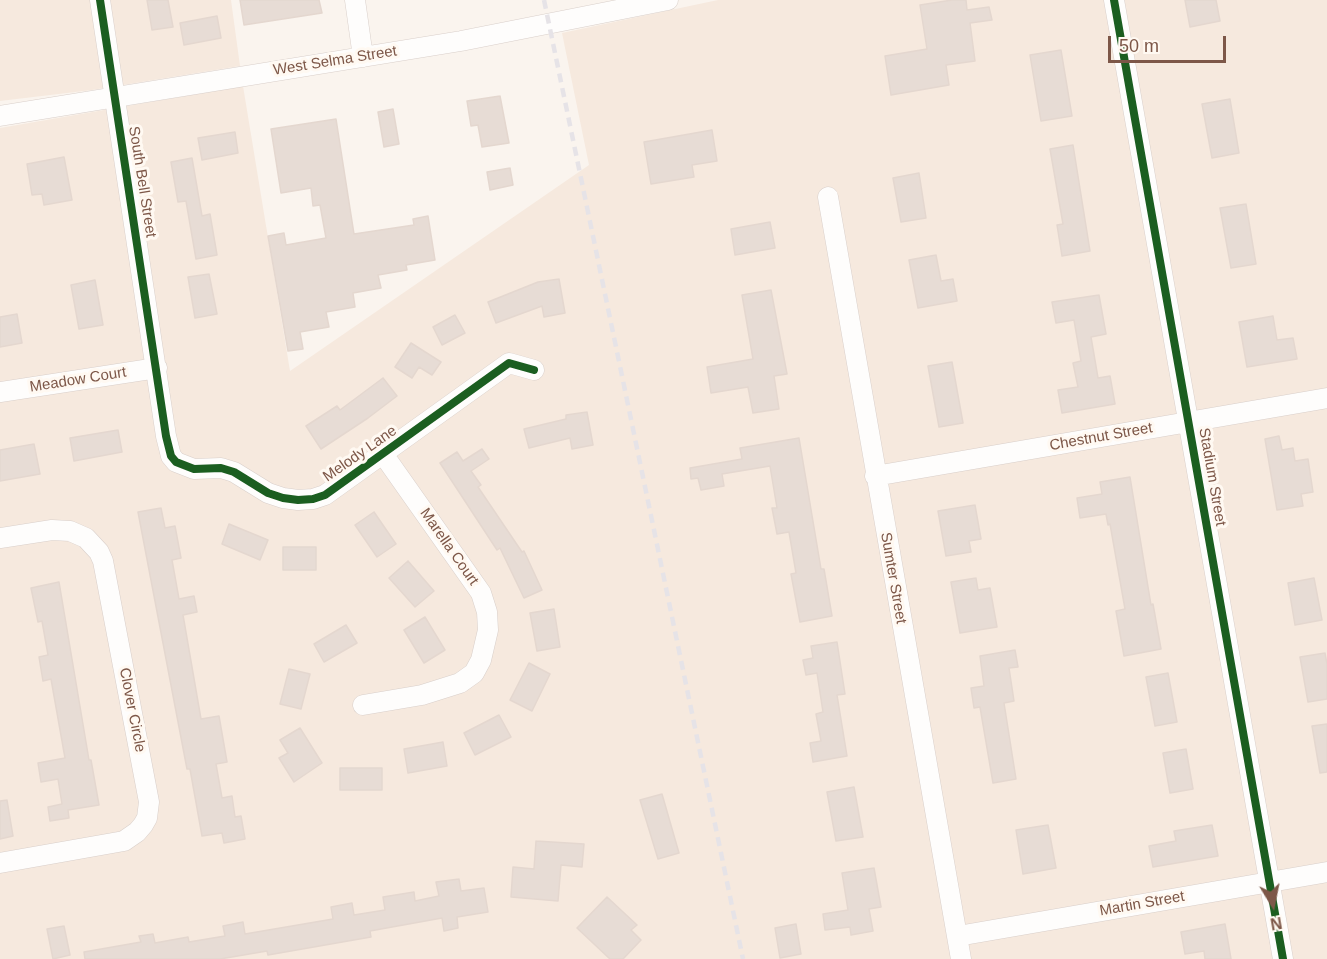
<!DOCTYPE html>
<html>
<head>
<meta charset="utf-8">
<style>
  body { margin:0 }
  #map { position:relative; width:1327px; height:959px; overflow:hidden; background:#faf4ee; font-family:Helvetica,sans-serif }
  canvas { display:block }
  .north { position:absolute; left:1243px; top:875px; width:60px; height:60px; -webkit-text-stroke:4px #fff9f2; paint-order:stroke; rotate:170deg; font-size:16px; font-weight:700; line-height:24px; text-align:center; color:#7d5748 }
  .north::after { content:''; display:block; margin:auto; width:21px; height:27px; background:#7d5748; clip-path:polygon(50% 0,100% 100%,50% 72%,0 100%) }
  .scale { position:absolute; left:1108px; top:36px; width:118px; height:27px; box-sizing:border-box; border:3px solid #7d5748; border-top:0; padding-left:8px; font-size:18px; line-height:21px; white-space:nowrap; color:#7d5748; -webkit-text-stroke:4px #fff9f2; paint-order:stroke }
</style>
</head>
<body>
<div id="map">
<canvas width="1327" height="959"></canvas>
<div class="north">N</div>
<div class="scale">50 m</div>
</div>
<script>
const context = document.querySelector('canvas').getContext('2d');
context.lineJoin = 'round';
function fillPath(path, color) {
  context.fillStyle = color;
  context.fill(path, 'evenodd');
}
function poly(rows) {
  const path = new Path2D();
  for (const r of rows) {
    path.moveTo(r[0], r[1]);
    for (let i = 2; i < r.length; i += 2) path.lineTo(r[i], r[i + 1]);
  }
  return path;
}
function stroke(path, color, width, dash) {
  context.strokeStyle = color;
  context.lineWidth = width;
  context.lineCap = dash ? 'butt' : 'round';
  context.setLineDash(dash || []);
  context.stroke(path);
}
function drawText(font, color, halo, rows, align = 'center') {
  context.font = font + ' Helvetica,sans-serif';
  context.lineWidth = 6;
  context.setLineDash([]);
  context.textBaseline = 'middle';
  context.strokeStyle = halo;
  context.fillStyle = color;
  for (const [text, x, y, turn = 0] of rows) {
    context.save();
    context.translate(x, y);
    context.rotate((+turn || 0) * Math.PI / 180);
    context.textAlign = isNaN(turn) ? turn : align;
    if (halo) context.strokeText(text, 0, 0);
    context.fillText(text, 0, 0);
    context.restore();
  }
}
fillPath(poly([
  [0,0,231,0,240,66,92,90,0,101],
  [718,0,1327,0,1327,959,0,959,0,128,243,86,290,371,589,165,562,33]
]), '#f6e9de');
const building = poly([
  [147,0,168,0,173,27,152,30,147,0],
  [240,0,319,0,322,13,244,25,240,0],
  [952,0,966,0,967,10,989,7,992,20,970,23,975,61,946,65,949,85,891,95,885,56,927,49,920,5,952,0],
  [1185,0,1216,0,1220,21,1190,27,1185,0],
  [217,16,221,38,184,45,180,23,217,16],
  [1061,50,1072,116,1041,121,1030,55,1061,50],
  [500,96,509,143,482,147,478,125,471,126,467,101,500,96],
  [1230,99,1239,153,1212,158,1202,104,1230,99],
  [393,109,399,144,384,147,378,112,393,109],
  [336,119,354,234,414,225,413,219,428,216,435,260,406,265,407,270,378,275,381,288,353,293,355,307,326,312,329,327,300,332,303,349,288,351,268,236,284,233,286,245,326,238,320,205,313,206,311,188,281,193,271,129,336,119],
  [712,130,717,161,692,165,694,177,651,184,644,142,712,130],
  [235,132,238,153,202,160,198,138,235,132],
  [1073,145,1090,251,1062,256,1057,225,1063,224,1050,149,1073,145],
  [64,157,72,200,44,205,42,194,32,195,27,164,64,157],
  [192,158,202,216,210,214,217,255,196,259,186,201,178,202,171,162,192,158],
  [510,168,513,185,490,190,487,172,510,168],
  [919,173,926,218,901,222,893,178,919,173],
  [1246,204,1256,264,1231,268,1220,208,1246,204],
  [770,222,775,248,735,255,731,229,770,222],
  [936,255,941,281,953,279,957,301,918,308,909,260,936,255],
  [209,274,217,314,195,318,188,277,209,274],
  [559,279,565,313,544,317,542,306,496,323,488,302,538,282,559,279],
  [95,280,103,325,79,329,71,285,95,280],
  [771,290,787,374,774,376,779,409,753,413,748,387,711,393,707,367,753,359,742,295,771,290],
  [1099,295,1106,334,1091,337,1098,378,1110,376,1115,404,1062,413,1058,390,1078,387,1073,363,1081,361,1074,320,1056,323,1052,302,1099,295],
  [17,314,22,343,0,347,0,317,17,314],
  [455,315,465,333,442,345,433,327,455,315],
  [1273,316,1277,340,1293,338,1297,359,1247,367,1239,322,1273,316],
  [411,343,441,362,432,375,419,367,412,378,395,367,411,343],
  [952,362,963,423,939,427,928,366,952,362],
  [383,378,397,396,368,418,321,449,306,426,337,406,340,410,383,378],
  [587,412,593,445,572,449,570,438,529,448,524,429,566,419,566,415,587,412],
  [118,430,122,452,74,461,70,438,118,430],
  [1279,436,1282,450,1293,448,1295,461,1308,459,1313,492,1301,494,1303,506,1277,510,1265,439,1279,436],
  [799,438,821,569,824,569,832,616,800,622,791,574,796,573,789,532,777,534,772,508,777,508,770,466,722,474,724,486,701,490,698,478,691,479,690,468,742,459,740,448,799,438],
  [34,444,40,474,0,481,0,450,34,444],
  [482,449,489,459,471,471,481,485,478,487,522,552,524,551,542,590,524,598,500,548,497,550,440,463,457,452,463,461,482,449],
  [1130,477,1151,605,1153,604,1161,649,1124,656,1116,611,1125,609,1110,524,1108,525,1106,514,1080,518,1077,498,1102,494,1100,482,1130,477],
  [975,505,981,539,969,541,971,552,946,556,938,511,975,505],
  [161,508,165,528,175,526,181,558,172,560,179,599,194,596,197,612,183,615,201,719,219,716,227,762,216,764,222,798,232,796,235,817,241,816,245,839,224,843,222,833,202,836,190,769,187,769,138,512,161,508],
  [374,512,396,544,377,557,355,525,374,512],
  [229,524,268,540,260,560,222,544,229,524],
  [283,547,316,547,316,570,283,570,283,547],
  [408,561,434,591,415,607,389,578,408,561],
  [976,578,978,590,990,588,997,627,960,633,951,582,976,578],
  [1314,578,1322,620,1295,625,1288,583,1314,578],
  [59,582,89,760,91,760,99,805,68,810,69,818,50,821,48,807,62,804,58,779,41,782,38,763,65,758,51,679,43,681,39,657,48,655,42,621,38,622,31,588,59,582],
  [554,609,560,647,537,651,530,613,554,609],
  [425,617,445,650,424,663,404,630,425,617],
  [346,625,357,643,324,662,314,644,346,625],
  [837,642,845,694,837,695,847,756,813,762,810,743,821,741,816,714,823,712,817,673,806,675,803,660,813,658,811,646,837,642],
  [1015,650,1018,667,1009,668,1014,701,1004,703,1016,779,993,783,980,707,974,708,971,688,984,686,980,656,1015,650],
  [1325,653,1327,664,1327,699,1308,702,1300,657,1325,653],
  [529,663,550,674,532,711,510,700,529,663],
  [289,669,310,674,301,709,280,704,289,669],
  [1168,673,1177,722,1155,726,1146,677,1168,673],
  [499,715,511,737,475,755,464,733,499,715],
  [1327,724,1327,772,1320,773,1312,726,1327,724],
  [300,728,322,763,294,782,279,758,288,753,280,740,300,728],
  [443,742,447,766,408,773,404,749,443,742],
  [1186,749,1193,789,1170,793,1163,753,1186,749],
  [340,768,382,768,382,790,340,790,340,768],
  [854,787,863,837,836,841,827,792,854,787],
  [662,794,679,853,658,859,640,800,662,794],
  [7,800,13,836,0,839,0,801,7,800],
  [1048,825,1056,868,1023,874,1016,830,1048,825],
  [1212,825,1218,856,1153,867,1149,846,1176,841,1174,831,1212,825],
  [536,841,584,844,582,867,561,865,558,901,511,897,513,867,534,869,536,841],
  [874,868,881,907,869,909,873,931,851,935,850,927,825,930,823,914,848,910,842,873,874,868],
  [459,879,461,891,484,888,488,912,457,917,458,928,444,931,442,918,370,931,371,937,268,955,267,951,220,959,85,959,84,952,141,942,139,936,153,934,155,943,188,937,189,942,225,936,223,926,243,922,245,934,333,919,331,907,352,903,354,915,385,910,383,897,414,892,415,901,439,896,436,882,459,879],
  [607,897,637,925,631,930,641,940,623,959,610,959,577,928,607,897],
  [796,924,801,954,780,958,775,928,796,924],
  [1225,924,1231,959,1205,959,1204,951,1185,954,1181,932,1225,924],
  [64,926,70,955,53,959,47,929,64,926]
]);
fillPath(building, '#e7dcd5');
stroke(building, '#e4d7cf', 1.5);
const minor = poly([
  [100,0,166,436,171,456,176,462,194,469,221,468,234,472,268,493,283,498,298,500,313,499,325,495,509,363,534,370],
  [355,0,363,57],
  [1114,0,1283,959],
  [0,116,461,41,668,0],
  [828,197,961,959],
  [0,392,157,368],
  [875,476,1327,398],
  [0,538,52,530,70,531,86,538,99,552,103,561,149,802,147,818,143,825,137,832,124,841,0,863],
  [363,705,422,695,460,683,474,673,481,660,488,630,487,612,481,593,383,454],
  [958,936,1327,872]
]);
stroke(minor, '#d9cfca', 21);
stroke(minor, '#fefdfc', 20);
stroke(poly([
  [544,0,743,959]
]), '#e6e3e7', 4.5, [9, 6]);
stroke(poly([
  [100,0,166,436,171,456,176,462,194,469,221,468,234,472,268,493,283,498,298,500,313,499,325,495,509,363,534,370],
  [1114,0,1283,959]
]), '#1b5e20', 8);
drawText('15px', '#7d5748', '#fff9f2', [
  ["West Selma Street",335,61,-9],
  ["South Bell Street",142,182,81],
  ["Meadow Court",78,380,-9],
  ["Chestnut Street",1101,437,-10],
  ["Melody Lane",360,454,-35],
  ["Stadium Street",1212,477,80],
  ["Marella Court",449,547,55],
  ["Sumter Street",893,578,80],
  ["Clover Circle",132,710,79],
  ["Martin Street",1142,904,-10]
]);
</script>
</body>
</html>
